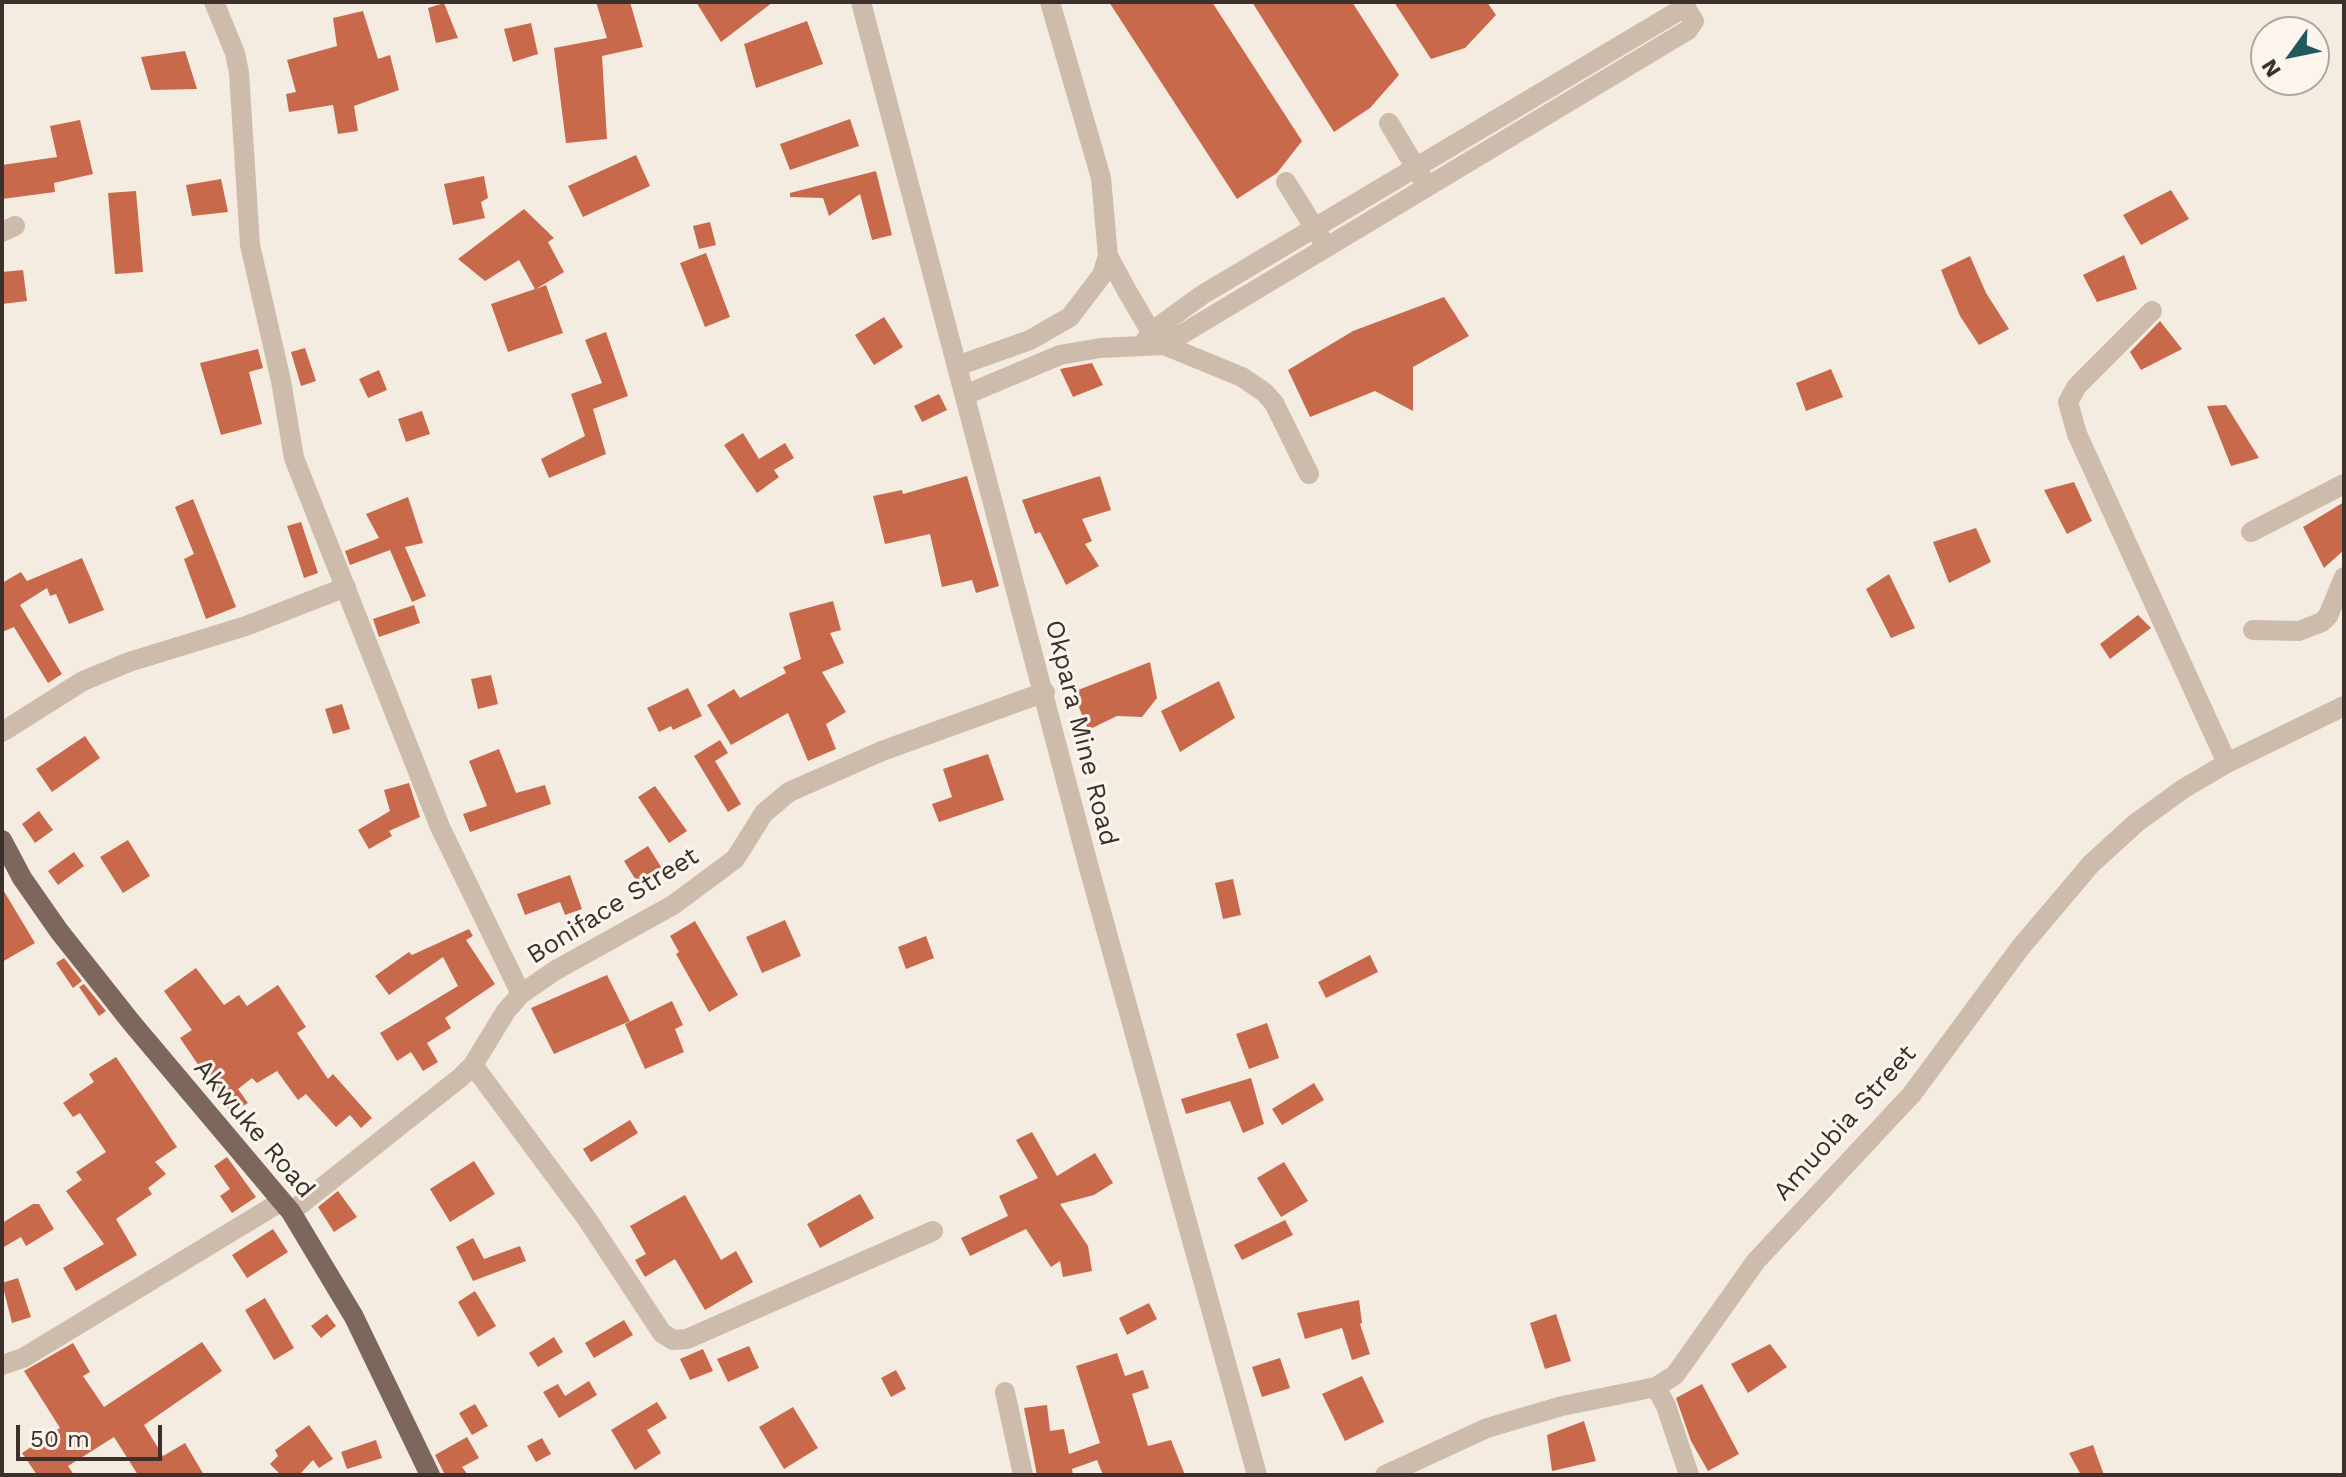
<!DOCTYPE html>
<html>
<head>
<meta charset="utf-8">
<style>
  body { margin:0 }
  #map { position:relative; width:2346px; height:1477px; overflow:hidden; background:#f4ebe1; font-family:"Work Sans",sans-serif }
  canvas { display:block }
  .frame { position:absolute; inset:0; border:4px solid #3b302b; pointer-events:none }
  .north { position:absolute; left:2250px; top:16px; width:80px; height:80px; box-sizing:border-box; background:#fbf5ee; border:2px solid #aea6a0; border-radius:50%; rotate:237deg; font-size:22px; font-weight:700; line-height:32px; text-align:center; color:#3b302b }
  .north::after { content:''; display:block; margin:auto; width:28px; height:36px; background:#1f5a5e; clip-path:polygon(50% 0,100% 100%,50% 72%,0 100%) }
  .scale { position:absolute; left:16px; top:1425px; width:146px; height:36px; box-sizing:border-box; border:4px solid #3b302b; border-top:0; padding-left:10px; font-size:24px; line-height:28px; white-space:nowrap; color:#3b302b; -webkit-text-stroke:6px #fbf5ee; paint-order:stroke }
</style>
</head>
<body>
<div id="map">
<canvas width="2346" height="1477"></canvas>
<div class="frame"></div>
<div class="north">N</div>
<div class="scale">50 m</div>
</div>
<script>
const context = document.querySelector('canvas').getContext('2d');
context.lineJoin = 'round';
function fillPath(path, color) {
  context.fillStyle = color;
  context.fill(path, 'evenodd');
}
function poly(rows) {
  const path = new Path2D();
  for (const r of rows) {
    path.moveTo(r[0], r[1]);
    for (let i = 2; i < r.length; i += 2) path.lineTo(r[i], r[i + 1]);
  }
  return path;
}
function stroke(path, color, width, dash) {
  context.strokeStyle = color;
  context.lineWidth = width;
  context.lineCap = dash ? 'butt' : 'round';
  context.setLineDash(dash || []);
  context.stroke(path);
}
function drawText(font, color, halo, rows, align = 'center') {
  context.font = font + ' "Work Sans",sans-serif';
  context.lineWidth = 6;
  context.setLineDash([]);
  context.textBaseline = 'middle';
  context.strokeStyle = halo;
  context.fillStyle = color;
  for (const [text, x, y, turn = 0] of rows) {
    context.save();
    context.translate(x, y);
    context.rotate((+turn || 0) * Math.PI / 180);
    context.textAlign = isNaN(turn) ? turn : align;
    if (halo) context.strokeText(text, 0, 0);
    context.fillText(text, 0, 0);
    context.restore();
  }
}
fillPath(poly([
  [596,2,630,2,643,47,602,56,607,139,566,143,554,48,607,38],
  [696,2,773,2,721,42],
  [1109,2,1212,2,1302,141,1277,173,1237,199],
  [1252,2,1352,2,1399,75,1370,108,1334,132],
  [1394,2,1487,2,1496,15,1465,48,1431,59],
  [444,3,458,38,436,43,428,8],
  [363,11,378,59,390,55,399,90,354,106,358,131,338,134,333,105,289,112,286,94,296,92,287,60,337,46,333,18],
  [807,21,823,64,756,88,744,44],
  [531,23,538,54,513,62,504,29],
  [185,51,197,89,151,90,141,57],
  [850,119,859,146,790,170,780,144],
  [80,120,93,174,54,183,55,192,2,199,2,165,57,157,50,126],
  [636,155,650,186,583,217,568,186],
  [876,171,892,235,872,240,860,194,829,216,823,198,790,197,790,193],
  [484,176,488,198,481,202,485,218,453,225,444,184],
  [221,179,228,212,192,216,186,185],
  [2171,190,2189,219,2141,245,2123,215],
  [136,191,143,272,115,274,108,193],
  [524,209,554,238,548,242,564,272,536,289,546,285,563,333,508,352,491,304,535,289,519,260,485,281,458,259],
  [710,222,716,245,699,249,693,226],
  [706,253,730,317,705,327,680,263],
  [2124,255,2137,289,2097,302,2083,275],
  [1970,256,1986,293,2009,329,1979,345,1960,316,1941,270],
  [23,270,27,301,2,304,2,272],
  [1444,297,1469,336,1413,367,1413,411,1375,391,1310,417,1288,370,1353,331],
  [884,317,903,347,874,365,855,335],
  [2160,321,2182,349,2141,370,2130,352],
  [606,332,628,396,593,409,606,454,549,478,541,459,585,436,571,394,602,383,585,340],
  [305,348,316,381,301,386,291,352],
  [258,349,263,368,249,372,262,424,221,435,200,363],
  [1092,363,1103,385,1073,397,1060,369],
  [1831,369,1843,397,1806,411,1796,383],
  [379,370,387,390,368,398,359,379],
  [939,394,947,410,922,422,914,406],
  [2226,405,2259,458,2231,466,2207,406],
  [422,411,430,434,406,442,398,419],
  [743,433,759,459,785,443,794,458,774,470,779,477,757,493,724,445],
  [967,476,999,586,976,593,972,580,942,587,930,534,885,544,873,496,902,490,903,494],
  [1100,476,1111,510,1082,519,1092,541,1085,544,1099,566,1066,585,1040,532,1035,534,1022,500],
  [2074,482,2092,521,2067,534,2044,490],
  [408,497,423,543,405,547,426,596,412,602,390,550,350,565,345,551,379,538,366,514],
  [193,499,236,607,206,619,184,559,194,554,175,507],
  [2344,502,2344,550,2324,568,2303,527],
  [301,522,318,573,304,578,287,526],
  [1976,528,1991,562,1949,583,1933,542],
  [82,558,104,610,69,624,56,594,50,596,47,588,20,605,62,674,48,683,14,627,2,632,2,583,21,572,27,581],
  [1889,574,1915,628,1891,638,1866,589],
  [833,601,841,630,830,633,844,663,822,672,846,712,826,724,836,749,808,761,788,713,731,745,707,705,734,689,740,698,786,673,783,667,801,659,789,613],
  [414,605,420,623,379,637,373,619],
  [2138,615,2151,628,2110,659,2100,644],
  [1150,662,1157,698,1142,717,1117,716,1088,730,1073,692],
  [491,675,498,704,478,709,471,679],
  [1219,681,1235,718,1180,752,1161,711],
  [688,688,702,716,673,730,671,726,659,732,647,708],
  [342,704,350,729,333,734,325,709],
  [85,736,100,758,52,792,36,769],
  [720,740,728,753,715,761,741,804,728,812,694,756],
  [499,749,516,793,545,785,551,804,470,832,463,814,487,806,469,761],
  [988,754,1004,800,939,822,932,804,952,797,943,769],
  [409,783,420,817,389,831,392,836,369,849,358,830,390,811,384,790],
  [655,786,687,831,669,843,638,797],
  [39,811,53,830,35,843,22,824],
  [128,840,150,876,123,893,100,857],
  [648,846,663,870,639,885,624,861],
  [74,852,84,866,58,885,48,871],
  [570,875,582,909,565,915,560,902,525,915,517,894],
  [1233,879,1241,915,1223,919,1215,883],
  [2,888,35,943,2,962],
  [785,920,801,956,762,973,746,937],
  [695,921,738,995,709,1012,676,954,679,952,670,936],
  [469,929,473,936,466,940,495,984,445,1018,451,1028,427,1043,438,1062,423,1071,411,1052,397,1061,380,1033,458,986,443,957,389,995,375,976,409,952,412,955],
  [926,936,934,958,906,969,898,947],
  [1370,955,1378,972,1326,998,1318,982],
  [64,958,82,981,73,988,56,963],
  [196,968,224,1005,239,995,247,1006,278,985,306,1027,297,1033,328,1079,333,1074,372,1118,361,1128,350,1115,336,1127,306,1094,298,1100,277,1071,257,1083,252,1078,238,1089,248,1103,231,1113,180,1038,192,1030,164,991],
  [607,975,630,1021,554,1054,531,1008],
  [84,984,106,1011,99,1016,79,987],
  [672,1001,683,1025,675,1029,684,1052,645,1069,625,1024],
  [1267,1023,1279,1058,1249,1069,1236,1034],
  [116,1057,177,1147,155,1162,166,1174,148,1188,152,1194,116,1219,137,1255,76,1291,63,1268,104,1244,66,1191,82,1180,76,1172,106,1152,80,1113,73,1117,63,1103,94,1082,89,1074],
  [1251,1078,1264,1124,1243,1133,1230,1101,1186,1114,1181,1099],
  [1314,1083,1324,1100,1282,1125,1272,1109],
  [630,1120,638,1133,591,1162,583,1149],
  [1032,1132,1057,1176,1095,1153,1113,1183,1094,1195,1060,1204,1088,1246,1092,1271,1063,1277,1060,1261,1051,1267,1026,1229,970,1256,961,1238,1008,1216,999,1196,1038,1178,1016,1140],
  [227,1157,256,1197,232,1213,220,1196,230,1189,214,1166],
  [474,1161,495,1194,450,1222,430,1189],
  [1284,1162,1308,1201,1281,1217,1257,1178],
  [338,1191,357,1217,334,1232,318,1207],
  [860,1194,874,1218,820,1248,807,1224],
  [685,1195,721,1260,736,1251,753,1282,705,1310,675,1259,645,1277,635,1260,646,1254,630,1226],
  [33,1204,39,1204,54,1229,26,1246,21,1237,2,1248,2,1223],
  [1285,1220,1293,1235,1242,1260,1234,1245],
  [273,1229,288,1252,247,1278,232,1255],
  [473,1238,484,1259,520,1246,526,1261,473,1281,456,1247],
  [18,1278,31,1317,12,1323,2,1283],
  [475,1291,496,1326,478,1337,458,1302],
  [265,1298,294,1348,274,1360,245,1310],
  [1359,1300,1362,1323,1360,1324,1370,1354,1352,1360,1342,1328,1305,1339,1297,1313],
  [1149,1303,1157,1319,1127,1335,1119,1318],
  [327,1314,336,1326,321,1338,311,1326],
  [1556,1314,1571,1361,1545,1369,1530,1323],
  [624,1320,633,1335,594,1358,585,1343],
  [554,1337,563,1352,538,1367,529,1353],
  [202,1342,222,1371,144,1425,163,1456,185,1443,204,1475,138,1475,114,1437,68,1466,74,1475,37,1475,22,1453,60,1428,24,1371,73,1343,90,1372,83,1376,104,1407],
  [1770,1344,1787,1367,1748,1393,1731,1364],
  [749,1346,759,1368,728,1382,717,1359],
  [703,1349,713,1371,690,1380,680,1359],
  [1117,1353,1125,1376,1143,1370,1149,1388,1132,1394,1148,1446,1171,1440,1185,1475,1103,1475,1097,1460,1072,1469,1073,1475,1037,1475,1024,1408,1047,1405,1050,1431,1064,1429,1069,1454,1100,1443,1076,1366],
  [1280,1358,1290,1388,1262,1397,1252,1367],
  [896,1370,906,1389,891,1397,881,1378],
  [1362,1376,1384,1422,1345,1441,1322,1394],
  [589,1381,597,1395,559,1418,543,1392,558,1384,565,1396],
  [1702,1384,1739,1454,1708,1471,1691,1441,1676,1398],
  [657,1402,667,1418,647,1430,661,1453,635,1470,611,1430],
  [475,1404,488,1426,472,1435,459,1413],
  [793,1407,818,1448,784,1469,759,1427],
  [1584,1421,1596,1461,1552,1471,1547,1435],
  [309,1425,333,1459,319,1468,313,1460,299,1475,281,1475,270,1464,278,1456,275,1450],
  [467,1437,479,1458,462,1467,468,1475,445,1475,435,1455],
  [542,1438,551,1454,536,1462,527,1446],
  [376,1440,382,1458,347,1469,341,1452],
  [2093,1445,2104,1475,2081,1475,2069,1453]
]), '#c8694b');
stroke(poly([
  [214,2,235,53,239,73,250,245,281,381,294,458,440,827,521,994],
  [861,2,1089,868,1257,1475],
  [1050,2,1101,178,1108,256,1127,291,1151,332,1164,345,1242,377,1264,392,1274,403,1309,474],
  [1389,123,1422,178],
  [1286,182,1322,240],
  [2,232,15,226],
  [2152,311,2077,386,2068,402,2077,434,2227,763],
  [1142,346,1151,332,1202,295,1685,7],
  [957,366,1030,340,1070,317,1102,275,1108,256],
  [965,395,1060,355,1100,348,1164,345,1688,30,1694,21,1682,2],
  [2251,532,2344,484],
  [2253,630,2299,631,2322,622,2328,616,2344,577],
  [2,732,83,681,129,662,246,626,346,587],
  [473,1065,587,1219,662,1333,673,1340,687,1339,933,1231],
  [291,1212,461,1077,473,1065,506,1011,521,994,556,970,673,905,735,859,764,813,789,792,882,751,1045,692],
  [2,1365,23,1358,282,1201],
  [1656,1387,1666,1406,1689,1475],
  [1005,1392,1023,1475],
  [1385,1475,1487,1428,1562,1406,1656,1387,1675,1375,1756,1261,1912,1094,2020,948,2091,864,2136,823,2183,789,2227,763,2344,706]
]), '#cdbbac', 20);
stroke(poly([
  [2,840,22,878,59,931,131,1022,291,1212,354,1317,430,1475]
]), '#7d675c', 20);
drawText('26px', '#3b302b', '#fbf5ee', [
  ["Okpara Mine Road",1081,733,76],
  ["Boniface Street",613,906,-32],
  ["Amuobia Street",1845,1123,-48],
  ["Akwuke Road",254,1129,50]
]);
</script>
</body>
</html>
